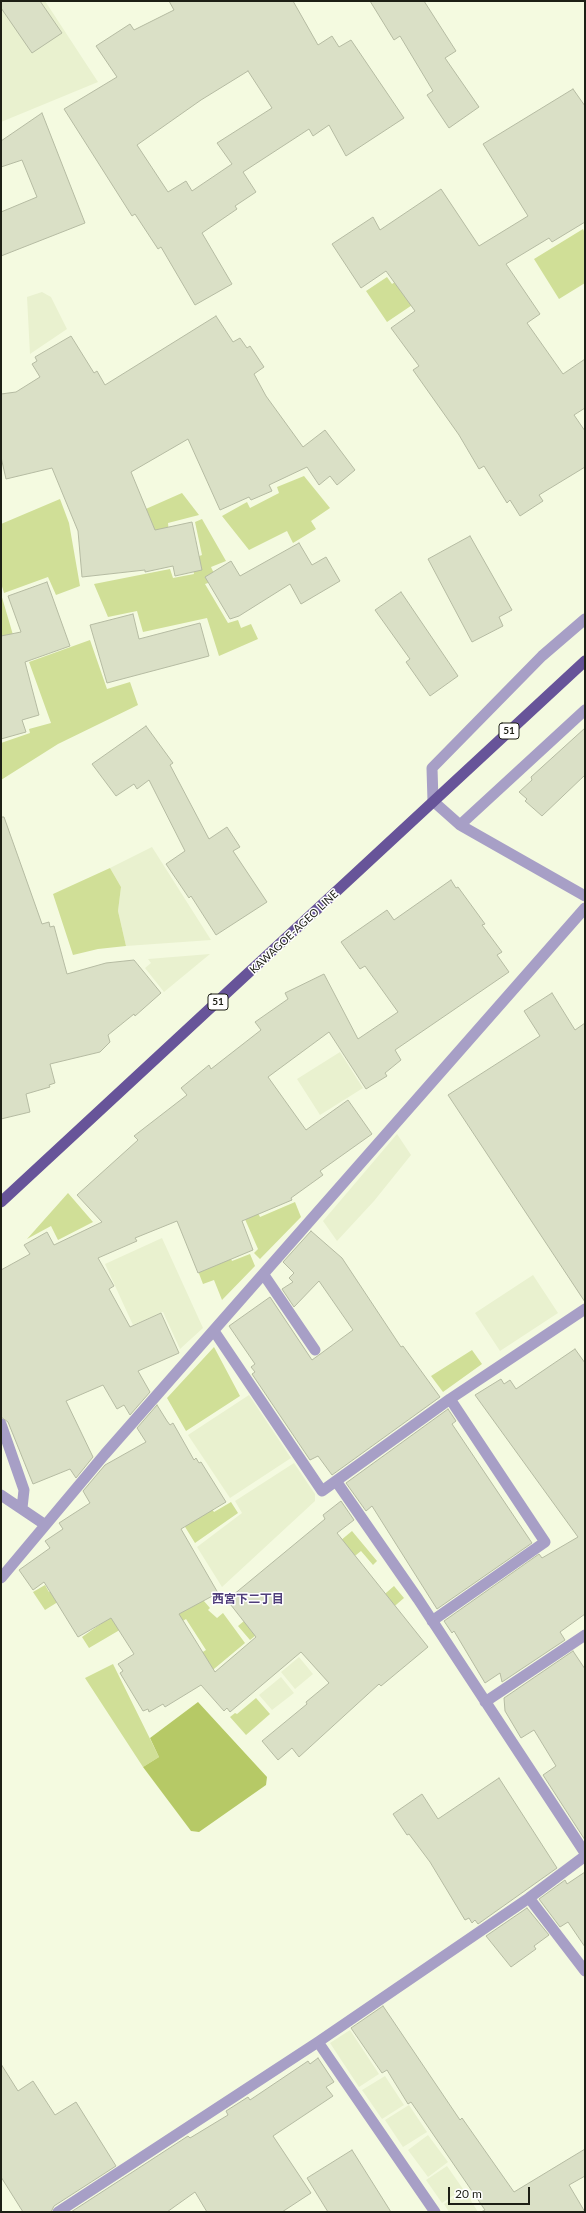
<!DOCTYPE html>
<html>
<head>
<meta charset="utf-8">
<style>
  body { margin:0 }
  #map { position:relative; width:586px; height:2213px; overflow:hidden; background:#f4fae0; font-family:Lato,sans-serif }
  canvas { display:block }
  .frame { position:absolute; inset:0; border:2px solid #1d1f15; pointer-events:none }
  .scale { position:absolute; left:448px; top:2187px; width:82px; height:18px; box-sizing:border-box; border:2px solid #1d1f15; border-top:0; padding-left:5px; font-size:12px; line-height:14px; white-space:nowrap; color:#1d1f15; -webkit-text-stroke:3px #fff; paint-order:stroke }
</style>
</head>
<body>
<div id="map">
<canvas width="586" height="2213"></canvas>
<div class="frame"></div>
<div class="scale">20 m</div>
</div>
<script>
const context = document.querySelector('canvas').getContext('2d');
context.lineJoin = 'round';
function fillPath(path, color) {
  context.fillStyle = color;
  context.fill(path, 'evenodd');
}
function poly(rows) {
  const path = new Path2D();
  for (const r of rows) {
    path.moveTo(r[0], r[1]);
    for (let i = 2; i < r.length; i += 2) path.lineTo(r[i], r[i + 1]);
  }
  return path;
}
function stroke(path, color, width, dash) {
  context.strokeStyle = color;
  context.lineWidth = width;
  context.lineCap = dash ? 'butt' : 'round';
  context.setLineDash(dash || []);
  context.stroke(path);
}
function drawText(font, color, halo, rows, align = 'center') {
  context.font = font + ' Lato,"Noto Sans JP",sans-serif';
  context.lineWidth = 3;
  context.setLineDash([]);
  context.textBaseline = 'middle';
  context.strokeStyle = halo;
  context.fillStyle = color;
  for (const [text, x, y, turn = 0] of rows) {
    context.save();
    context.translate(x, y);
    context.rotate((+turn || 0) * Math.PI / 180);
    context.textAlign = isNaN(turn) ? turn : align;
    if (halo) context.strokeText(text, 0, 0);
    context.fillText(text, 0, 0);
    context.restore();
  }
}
fillPath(poly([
  [1,1,45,1,98,82,1,122],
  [42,292,51,297,67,329,30,354,27,297],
  [152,847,211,940,126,946,118,911,121,887,110,868],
  [210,954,164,992,145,968,151,963,148,959],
  [340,1052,363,1088,320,1115,297,1079],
  [397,1134,411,1155,374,1201,337,1241,323,1221],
  [162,1238,203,1328,180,1349,163,1312,133,1325,105,1264],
  [533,1275,558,1313,500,1351,475,1313],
  [249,1395,291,1458,230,1498,188,1435],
  [294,1463,315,1494,315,1501,222,1587,197,1547,242,1513,235,1501],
  [299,1657,313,1674,295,1689,281,1672],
  [281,1677,294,1693,272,1710,259,1695],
  [350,2030,379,2074,359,2087,330,2043],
  [385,2076,404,2105,382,2119,362,2090],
  [409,2105,427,2132,403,2147,385,2120],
  [428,2135,448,2162,428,2177,408,2150],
  [447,2166,463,2189,442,2203,426,2180],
  [465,2191,478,2212,449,2212,444,2204]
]), '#e9f1cf');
fillPath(poly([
  [583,229,585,233,585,283,559,299,534,259],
  [426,261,430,293,387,322,366,291,387,277,392,284],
  [304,476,330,508,311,521,316,529,293,543,287,531,249,550,222,516,247,502,250,508,279,493,277,487],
  [182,493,199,515,168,523,169,534,131,543,123,519],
  [60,499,69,523,80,586,56,595,48,577,4,593,1,583,1,524],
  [202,519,226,561,211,567,217,580,205,584,228,623,238,620,241,628,251,624,258,639,219,656,207,618,143,632,137,611,108,617,94,584,170,569,173,578,194,574,191,559,202,555,195,522],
  [1,594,23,669,13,670,1,633],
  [90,640,107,689,130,682,138,705,58,744,1,780,1,743,30,733,29,729,51,723,29,662],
  [110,868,121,887,118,911,126,946,98,949,73,955,53,894],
  [68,1193,93,1222,58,1240,51,1226,27,1239],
  [295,1202,301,1217,260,1259,254,1253,258,1249,244,1217,257,1211,260,1217],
  [227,1249,232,1261,250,1254,255,1266,222,1300,214,1280,203,1284,195,1263],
  [214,1347,240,1396,186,1431,167,1398],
  [472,1350,482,1364,443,1392,431,1376],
  [231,1502,238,1513,195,1543,182,1522,212,1509,214,1512],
  [352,1531,377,1561,373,1565,361,1551,250,1640,238,1626],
  [86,1568,93,1580,45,1610,33,1592,45,1585,49,1592],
  [394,1586,404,1598,362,1634,364,1612],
  [197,1593,210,1608,208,1610,217,1618,223,1613,245,1643,196,1684,183,1664,206,1650,186,1619,152,1639],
  [112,1616,135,1621,89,1648,82,1637],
  [113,1664,159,1757,143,1767,85,1678],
  [256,1698,270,1714,246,1735,230,1717,235,1713,237,1714]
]), '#d0df97');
fillPath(poly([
  [198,1702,267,1777,266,1785,199,1832,191,1831,143,1767,159,1757,150,1738]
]), '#b6c966');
const building = poly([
  [1,1,40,1,62,33,32,53,1,8,1,1],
  [169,1,293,1,318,45,332,36,339,47,351,40,404,118,346,156,329,125,313,136,309,129,243,172,256,192,235,206,237,209,202,233,232,284,195,305,161,247,158,249,135,214,132,216,64,109,117,77,96,46,130,24,134,30,174,10,169,1],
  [248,71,272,108,217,143,232,164,192,191,186,181,168,192,137,145,201,100,248,71],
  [370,1,424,1,456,51,445,58,479,107,449,128,427,95,433,91,400,36,394,40,370,1],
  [573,89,585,106,585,222,552,242,549,238,506,264,540,314,527,323,563,374,585,359,585,408,574,415,585,431,585,467,539,495,543,501,520,516,510,500,507,503,484,466,479,469,459,435,413,370,419,366,391,328,415,311,386,271,361,288,332,244,373,217,380,230,441,189,479,246,528,216,483,144,573,89],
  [42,113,85,223,1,256,1,212,37,197,22,160,1,167,1,141,42,113],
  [216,316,233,342,240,338,247,348,250,346,264,367,254,374,266,396,303,447,325,430,355,470,337,485,330,476,319,485,307,467,269,485,272,491,251,500,249,497,220,510,188,439,131,472,155,530,192,522,202,570,175,576,173,566,145,572,145,570,82,577,78,531,52,468,6,479,1,457,1,394,16,392,40,377,32,364,37,361,35,357,71,336,94,373,97,371,105,385,216,316],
  [470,536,512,610,499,617,503,626,472,642,428,559,470,536],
  [299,543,312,565,326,557,340,581,301,604,290,584,239,616,230,619,205,577,231,561,240,576,299,543],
  [47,582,70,646,25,662,39,715,22,720,26,732,1,739,1,636,21,632,8,596,47,582],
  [401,592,458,676,430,696,406,662,410,659,375,610,401,592],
  [133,614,139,639,200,623,209,656,107,683,90,625,133,614],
  [146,726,173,763,170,765,209,839,227,827,240,847,233,851,267,902,216,935,191,896,189,898,166,864,185,851,149,780,137,789,134,784,116,796,92,764,146,726],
  [585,728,585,775,542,816,525,801,527,799,519,792,532,780,531,777,585,728],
  [1,817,4,817,42,924,49,922,50,927,54,926,67,974,106,963,134,960,161,993,135,1016,134,1014,108,1035,110,1042,100,1052,50,1064,55,1083,49,1085,50,1087,26,1094,30,1112,1,1119,1,817],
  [451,880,456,888,458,887,485,924,482,925,502,952,497,955,509,972,395,1050,401,1060,385,1073,387,1076,366,1089,329,1032,268,1077,306,1130,348,1100,372,1134,320,1171,323,1175,291,1198,292,1200,242,1221,253,1250,198,1273,177,1221,135,1238,137,1241,98,1258,114,1286,109,1289,130,1327,161,1313,179,1353,138,1371,150,1392,130,1415,124,1405,117,1409,103,1385,66,1401,93,1457,76,1478,70,1469,33,1484,8,1422,1,1417,1,1270,30,1254,24,1245,47,1232,54,1245,102,1222,77,1195,138,1140,134,1136,187,1095,181,1088,209,1065,211,1069,261,1030,255,1022,288,999,285,993,324,974,358,1039,398,1012,365,966,360,969,341,942,387,910,394,920,451,880],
  [552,993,575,1030,585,1023,585,1302,448,1095,540,1036,524,1011,552,993],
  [311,1231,342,1258,401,1347,403,1346,440,1397,332,1475,318,1456,310,1460,252,1374,255,1372,251,1367,255,1364,229,1326,270,1297,312,1360,353,1330,319,1281,294,1307,282,1289,293,1282,289,1278,294,1273,283,1262,311,1231],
  [575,1349,585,1363,585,1614,560,1632,565,1640,502,1682,500,1673,485,1683,454,1631,452,1633,444,1621,539,1554,542,1558,578,1537,475,1395,501,1379,504,1384,510,1380,516,1389,575,1349],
  [157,1405,167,1421,170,1425,173,1423,194,1460,196,1458,199,1463,201,1462,226,1502,181,1529,218,1593,179,1614,215,1672,256,1637,227,1600,325,1519,323,1515,341,1501,354,1520,337,1533,428,1647,381,1686,379,1684,299,1757,292,1748,278,1760,262,1741,307,1704,306,1702,329,1683,301,1652,230,1712,227,1708,224,1711,201,1685,165,1707,163,1704,149,1712,148,1709,143,1711,120,1673,123,1671,118,1664,134,1654,111,1618,78,1637,44,1582,33,1590,19,1570,50,1548,45,1541,63,1529,59,1523,90,1503,83,1491,105,1465,146,1442,137,1428,157,1405],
  [448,1409,456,1421,452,1424,532,1543,437,1609,372,1506,366,1511,346,1483,448,1409],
  [573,1651,585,1669,585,1840,543,1775,556,1766,534,1730,521,1738,505,1711,504,1698,573,1651],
  [499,1778,557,1868,478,1924,475,1920,472,1923,469,1918,465,1920,430,1862,409,1834,407,1835,393,1814,422,1794,438,1819,499,1778],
  [585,1872,585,1947,568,1922,560,1927,539,1899,565,1880,567,1884,585,1872],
  [527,1908,549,1935,534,1946,536,1949,511,1967,486,1936,527,1908],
  [383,2006,460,2120,462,2118,514,2192,585,2149,585,2176,569,2185,585,2212,481,2212,485,2210,411,2102,408,2104,387,2070,382,2073,351,2028,383,2006],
  [318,2058,334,2082,326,2087,333,2096,273,2136,311,2193,282,2212,207,2212,195,2192,167,2212,71,2212,188,2136,190,2138,228,2115,226,2111,248,2097,250,2100,308,2061,310,2064,318,2058],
  [1,2064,18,2091,33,2081,55,2115,76,2102,116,2166,54,2206,51,2212,23,2212,1,2177,1,2064],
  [352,2150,391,2212,328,2212,307,2178,352,2150]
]);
fillPath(building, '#dae0c6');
stroke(building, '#b5bba2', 1);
stroke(poly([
  [585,619,542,656,432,768,433,801,460,825,585,896],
  [460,825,585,710],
  [264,1275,315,1350],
  [214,1331,322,1491,450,1399,585,1309],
  [1,1424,24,1490,22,1508],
  [336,1481,418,1599,585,1853],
  [1,1495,44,1524],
  [1,1578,105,1454,585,908],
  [432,1621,545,1542,450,1399],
  [485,1702,585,1635],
  [529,1898,585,1971],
  [318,2042,435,2212],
  [58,2212,318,2042,529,1898,585,1856]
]), '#a79fc6', 11);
stroke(poly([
  [1,1202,585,661]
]), '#675499', 11);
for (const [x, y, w] of [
  [509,731,20],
  [218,1002,20]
]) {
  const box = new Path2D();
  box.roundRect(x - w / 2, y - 8, w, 16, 3);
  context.fillStyle = '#fff';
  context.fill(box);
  stroke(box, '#1d1f15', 1);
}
drawText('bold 10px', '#1d1f15', null, [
  ["51",509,731],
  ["51",218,1002]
]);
drawText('11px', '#1d1f15', '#fff', [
  ["KAWAGOE-AGEO LINE",294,932,-43]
]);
drawText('bold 12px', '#4f3e7b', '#fff', [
  ["西宮下二丁目",248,1599]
]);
</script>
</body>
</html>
